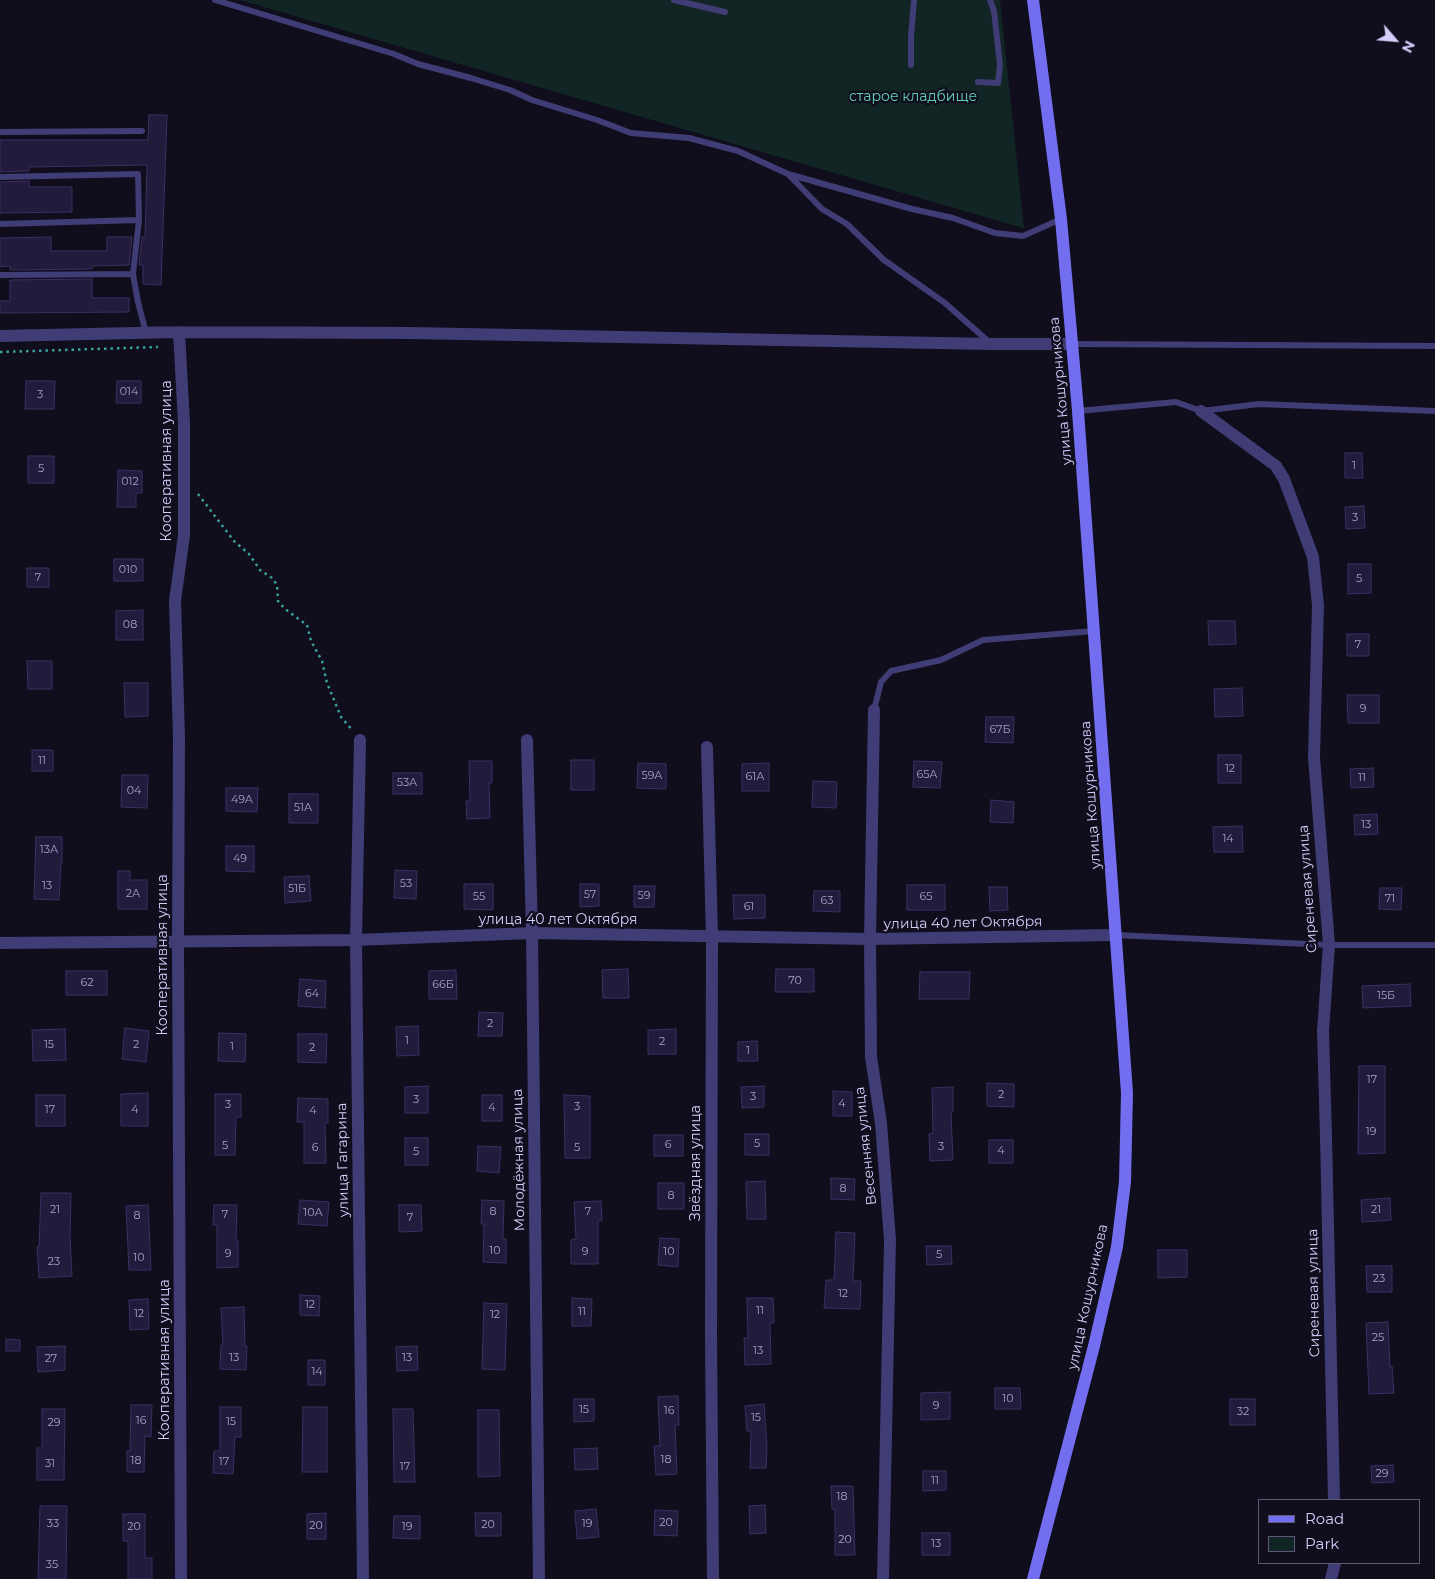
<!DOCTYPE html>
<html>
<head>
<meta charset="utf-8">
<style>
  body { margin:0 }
  #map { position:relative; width:1435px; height:1579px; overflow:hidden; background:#100d1c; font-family:Montserrat,sans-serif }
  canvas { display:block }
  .legend { position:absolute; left:1258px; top:1499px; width:162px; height:65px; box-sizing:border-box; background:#100d1c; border:1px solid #5e5a75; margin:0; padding:6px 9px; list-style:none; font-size:15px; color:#d3cdfa }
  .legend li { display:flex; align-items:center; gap:10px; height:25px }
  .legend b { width:25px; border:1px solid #5e5a75 }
  .north { position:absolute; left:1370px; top:15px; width:50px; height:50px; -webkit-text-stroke:4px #100d1c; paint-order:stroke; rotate:117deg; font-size:14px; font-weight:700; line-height:20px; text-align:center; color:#d3cdfa }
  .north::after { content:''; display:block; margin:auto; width:18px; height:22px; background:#d3cdfa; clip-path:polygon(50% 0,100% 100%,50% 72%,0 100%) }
</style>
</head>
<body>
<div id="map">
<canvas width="1435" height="1579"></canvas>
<ul class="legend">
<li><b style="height:6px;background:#736ef0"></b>Road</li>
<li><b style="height:14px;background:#112524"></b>Park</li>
</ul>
<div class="north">N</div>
</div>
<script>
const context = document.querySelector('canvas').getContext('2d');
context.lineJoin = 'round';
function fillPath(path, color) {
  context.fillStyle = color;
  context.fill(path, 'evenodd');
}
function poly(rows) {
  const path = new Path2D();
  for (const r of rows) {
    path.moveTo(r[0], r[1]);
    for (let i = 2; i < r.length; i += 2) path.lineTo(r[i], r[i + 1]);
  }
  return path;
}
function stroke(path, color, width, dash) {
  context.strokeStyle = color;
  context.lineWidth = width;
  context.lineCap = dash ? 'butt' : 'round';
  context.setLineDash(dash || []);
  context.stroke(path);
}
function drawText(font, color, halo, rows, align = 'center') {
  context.font = font + ' Montserrat,sans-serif';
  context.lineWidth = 4.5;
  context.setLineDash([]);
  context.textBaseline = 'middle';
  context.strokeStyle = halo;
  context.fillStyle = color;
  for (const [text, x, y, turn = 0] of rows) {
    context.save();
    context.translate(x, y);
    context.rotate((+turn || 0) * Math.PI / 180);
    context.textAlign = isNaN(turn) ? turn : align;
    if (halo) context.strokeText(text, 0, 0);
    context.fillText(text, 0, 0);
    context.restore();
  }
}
fillPath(poly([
  [240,0,1000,0,1024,228,1023,228]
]), '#112524');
const building = poly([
  [149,115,167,115,161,285,143,284,143,265,139,265,142,237,145,237,147,165,29,167,29,171,0,172,0,140,148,140,149,115],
  [29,181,29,187,72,187,72,212,0,213,0,182,29,181],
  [51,237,51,251,107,251,107,237,132,237,129,265,92,266,92,269,10,270,10,266,0,267,0,238,51,237],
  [92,279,92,298,129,298,129,312,0,313,0,301,10,301,10,280,92,279],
  [26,381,55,381,54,409,25,409,26,381],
  [117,381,141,381,141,403,116,403,117,381],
  [1345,453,1362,453,1363,478,1345,478,1345,453],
  [28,456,54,456,54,483,28,483,28,456],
  [118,470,142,471,142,493,136,493,136,507,117,507,118,470],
  [1364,506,1365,528,1346,529,1345,507,1364,506],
  [114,559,143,559,143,581,114,581,114,559],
  [1348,564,1371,564,1371,593,1348,594,1348,564],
  [27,568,49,568,49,587,27,587,27,568],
  [143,610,143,640,116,640,116,611,143,610],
  [1208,621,1235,621,1236,644,1209,645,1208,621],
  [1347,634,1369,634,1369,656,1347,656,1347,634],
  [27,661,52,661,52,689,28,689,27,661],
  [124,683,148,683,148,716,125,717,124,683],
  [1242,688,1243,716,1215,717,1214,689,1242,688],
  [1347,695,1379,695,1379,723,1348,723,1347,695],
  [986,717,1014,717,1013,743,985,742,986,717],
  [32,750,53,750,53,771,32,771,32,750],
  [1218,755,1241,755,1241,783,1218,783,1218,755],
  [571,760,594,760,594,790,571,790,571,760],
  [469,761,492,761,492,783,489,783,490,818,467,819,466,801,470,801,469,761],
  [914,761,942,762,940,788,913,787,914,761],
  [638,763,666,764,666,789,637,788,638,763],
  [769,763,769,791,742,791,742,764,769,763],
  [1373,768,1374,787,1351,788,1350,769,1373,768],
  [393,773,422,773,422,794,393,794,393,773],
  [122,775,148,775,147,808,121,807,122,775],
  [813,781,837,782,836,808,812,807,813,781],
  [226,788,258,788,257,812,226,811,226,788],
  [289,794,318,794,318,823,289,823,289,794],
  [991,800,1014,802,1013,823,990,822,991,800],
  [1377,814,1378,834,1355,835,1354,815,1377,814],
  [1242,826,1243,852,1214,852,1213,827,1242,826],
  [36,837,62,837,62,863,61,863,59,900,34,899,36,837],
  [226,846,254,846,254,872,226,871,226,846],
  [395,870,417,871,416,899,394,898,395,870],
  [118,871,130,871,130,880,147,880,147,909,118,909,118,871],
  [309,876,311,901,285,903,284,877,309,876],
  [464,884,493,884,493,910,464,909,464,884],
  [580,884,599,884,599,906,580,907,580,884],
  [907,885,945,885,945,910,907,910,907,885],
  [634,886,655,886,654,907,634,907,634,886],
  [989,887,1007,887,1008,910,990,911,989,887],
  [1380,888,1402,888,1401,910,1379,909,1380,888],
  [814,891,840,891,840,912,813,911,814,891],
  [733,895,765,895,765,918,734,919,733,895],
  [628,969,629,998,603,998,602,970,628,969],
  [776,969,814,969,814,992,775,992,776,969],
  [456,970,457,999,429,999,429,971,456,970],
  [66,971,107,971,107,995,66,995,66,971],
  [920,972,970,972,969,999,919,999,920,972],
  [300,979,326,981,325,1008,298,1006,300,979],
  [1410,984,1411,1006,1363,1008,1362,986,1410,984],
  [479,1012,503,1013,502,1036,478,1036,479,1012],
  [418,1026,419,1055,397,1056,396,1027,418,1026],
  [125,1028,149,1031,146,1062,122,1059,125,1028],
  [65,1029,66,1060,33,1061,32,1030,65,1029],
  [676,1029,676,1054,648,1054,648,1030,676,1029],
  [219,1033,246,1034,245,1062,218,1061,219,1033],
  [298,1034,327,1034,326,1063,298,1062,298,1034],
  [757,1041,758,1061,738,1061,738,1042,757,1041],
  [1359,1066,1385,1066,1385,1153,1358,1154,1359,1066],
  [987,1083,1014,1084,1014,1107,987,1106,987,1083],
  [428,1086,428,1113,405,1113,405,1087,428,1086],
  [764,1086,764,1107,742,1108,741,1087,764,1086],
  [953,1087,953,1112,951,1112,953,1160,930,1161,929,1134,933,1133,932,1088,953,1087],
  [833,1091,852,1092,852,1116,833,1116,833,1091],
  [148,1093,148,1126,121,1126,121,1094,148,1093],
  [215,1094,241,1094,241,1117,236,1117,235,1155,215,1155,215,1094],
  [36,1095,65,1095,65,1126,36,1126,36,1095],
  [482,1095,502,1095,502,1121,482,1121,482,1095],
  [564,1095,590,1096,590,1158,565,1158,564,1095],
  [298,1098,328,1099,328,1123,325,1123,326,1163,304,1163,304,1122,297,1122,298,1098],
  [745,1134,769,1134,769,1155,745,1155,745,1134],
  [654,1135,683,1135,683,1156,654,1156,654,1135],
  [405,1138,428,1138,428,1165,405,1165,405,1138],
  [989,1140,1013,1140,1013,1163,989,1163,989,1140],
  [478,1146,501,1147,499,1173,477,1171,478,1146],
  [831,1178,855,1179,854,1200,831,1199,831,1178],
  [765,1181,766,1219,747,1219,746,1182,765,1181],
  [658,1183,684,1183,684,1209,658,1209,658,1183],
  [41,1193,71,1193,70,1236,72,1276,39,1278,37,1247,39,1247,41,1193],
  [1390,1198,1391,1220,1362,1222,1361,1200,1390,1198],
  [300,1200,329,1202,327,1226,298,1224,300,1200],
  [482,1200,504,1201,503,1239,506,1239,506,1263,483,1262,484,1224,481,1224,482,1200],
  [601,1201,602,1221,598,1221,598,1264,571,1264,571,1240,576,1239,574,1202,601,1201],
  [148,1205,151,1270,129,1270,126,1206,148,1205],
  [214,1205,237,1205,236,1240,238,1240,238,1267,217,1268,217,1225,213,1225,214,1205],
  [399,1205,421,1205,422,1231,399,1232,399,1205],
  [836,1232,855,1233,853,1281,861,1281,860,1309,824,1308,826,1280,834,1280,836,1232],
  [660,1238,679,1239,678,1267,658,1265,660,1238],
  [926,1246,951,1246,952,1264,927,1265,926,1246],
  [1158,1250,1187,1250,1187,1277,1158,1278,1158,1250],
  [1366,1266,1392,1266,1392,1292,1367,1292,1366,1266],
  [300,1295,320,1296,319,1316,300,1315,300,1295],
  [572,1298,592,1299,591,1326,572,1326,572,1298],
  [747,1298,773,1298,774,1323,770,1323,771,1364,745,1365,744,1338,748,1338,747,1298],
  [148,1299,149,1329,130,1330,129,1300,148,1299],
  [484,1303,507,1304,505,1370,482,1369,484,1303],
  [244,1307,245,1346,247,1346,246,1370,220,1369,221,1345,223,1345,221,1308,244,1307],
  [1388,1322,1390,1367,1392,1366,1394,1393,1369,1394,1366,1323,1388,1322],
  [6,1339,20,1340,20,1351,6,1351,6,1339],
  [65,1346,65,1370,38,1372,37,1347,65,1346],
  [417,1346,418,1370,397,1371,396,1347,417,1346],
  [308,1360,325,1360,325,1385,308,1385,308,1360],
  [995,1388,1020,1388,1021,1409,995,1409,995,1388],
  [950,1392,950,1419,921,1420,921,1393,950,1392],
  [678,1396,679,1425,675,1425,677,1474,656,1475,654,1446,660,1446,658,1397,678,1396],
  [574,1399,594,1399,594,1421,574,1422,574,1399],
  [1230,1399,1255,1399,1255,1425,1230,1425,1230,1399],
  [764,1404,767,1446,766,1468,750,1468,751,1431,747,1431,745,1406,764,1404],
  [131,1405,152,1405,151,1437,145,1436,144,1472,127,1472,127,1451,130,1451,131,1405],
  [220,1407,241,1407,241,1437,235,1437,233,1474,213,1473,214,1451,220,1451,220,1407],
  [303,1407,327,1407,327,1472,302,1472,303,1407],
  [42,1409,65,1409,64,1480,37,1480,37,1448,42,1448,42,1409],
  [393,1409,413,1409,415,1482,394,1482,393,1409],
  [478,1410,499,1410,500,1476,478,1477,478,1410],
  [597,1448,598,1469,575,1470,574,1449,597,1448],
  [1393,1465,1394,1482,1372,1483,1371,1466,1393,1465],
  [923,1471,946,1471,946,1490,923,1491,923,1471],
  [831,1486,853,1486,855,1555,835,1555,835,1509,832,1509,831,1486],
  [765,1505,766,1533,750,1534,749,1506,765,1505],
  [40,1506,67,1506,66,1579,38,1579,40,1506],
  [596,1509,599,1537,577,1539,575,1511,596,1509],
  [655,1510,678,1511,677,1536,654,1535,655,1510],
  [326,1513,326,1539,307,1539,307,1514,326,1513],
  [475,1513,501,1513,501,1536,476,1536,475,1513],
  [123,1514,145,1514,145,1558,152,1558,152,1579,128,1579,128,1541,123,1541,123,1514],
  [394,1516,420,1516,420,1539,393,1538,394,1516],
  [922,1533,950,1533,950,1555,922,1555,922,1533]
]);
fillPath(building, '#221b3b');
stroke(building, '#3b3064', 1);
stroke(poly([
  [0,352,158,347],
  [198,494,234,541,249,554,260,570,272,578,277,585,278,601,285,609,307,625,311,641,322,661,327,683,341,717,353,731]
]), '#39a29c', 2.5, [2.5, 4]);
stroke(poly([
  [215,0,394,54,418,64,471,78,510,90,532,100,597,120,631,133,689,138,738,151,788,174,912,209,953,218,995,233,1023,236,1061,219],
  [674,0,725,12],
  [911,65,911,37,914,0],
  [978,82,998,83,1000,65,994,11,990,0],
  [0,132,142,131],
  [789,175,822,209,847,224,884,260,945,303,989,342],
  [0,177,138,174,139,220,133,274,138,302,146,333],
  [0,224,139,220],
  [0,275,133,274],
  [1072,344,1435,346],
  [1078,411,1176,402,1201,411,1259,404,1435,411],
  [874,710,881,682,891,671,941,660,983,640,1094,631],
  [1116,935,1329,945,1435,945]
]), '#403d76', 6);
stroke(poly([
  [179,332,184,423,184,535,175,601,179,738,178,942,181,1579],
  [0,336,179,332,410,333,991,344,1072,344],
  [1201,411,1276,466,1284,479,1313,557,1318,605,1314,757,1329,945,1323,1031,1326,1137,1334,1500],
  [874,710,870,939,871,1057,881,1123,890,1240,883,1579],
  [360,740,356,940,363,1579],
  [527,740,532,933,539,1579],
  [707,747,712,936,711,1334,713,1579],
  [0,943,356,940,532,933,870,939,1116,935],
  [1331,1579,1335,1563]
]), '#403d76', 12);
stroke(poly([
  [1033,0,1061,219,1078,411,1127,1093,1125,1182,1117,1247,1094,1346,1033,1579]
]), '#736ef0', 12);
drawText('11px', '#a7a0ca', null, [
  ["014",129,392],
  ["3",40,395],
  ["1",1354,466],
  ["5",41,469],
  ["012",130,482],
  ["3",1355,518],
  ["010",128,570],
  ["7",38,578],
  ["5",1359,579],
  ["08",130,625],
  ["7",1358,645],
  ["9",1363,709],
  ["67Б",1000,730],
  ["11",42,761],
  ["12",1230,769],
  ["65А",927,775],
  ["59А",652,776],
  ["61А",755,777],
  ["11",1362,778],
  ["53А",407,783],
  ["04",134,791],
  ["49А",242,800],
  ["51А",303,808],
  ["13",1366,825],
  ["14",1228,839],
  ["13А",49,850],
  ["49",240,859],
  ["53",406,884],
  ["13",47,886],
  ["51Б",297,889],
  ["2А",133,894],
  ["57",590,895],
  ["59",644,896],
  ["55",479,897],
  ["65",926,897],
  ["71",1390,899],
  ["63",827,901],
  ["61",749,907],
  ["70",795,981],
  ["62",87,983],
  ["66Б",443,985],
  ["64",312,994],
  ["15Б",1386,996],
  ["2",490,1024],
  ["1",407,1041],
  ["2",662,1042],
  ["15",49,1045],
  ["2",136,1045],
  ["1",232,1047],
  ["2",312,1048],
  ["1",748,1051],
  ["17",1372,1080],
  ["2",1001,1095],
  ["3",753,1097],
  ["3",416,1100],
  ["4",842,1104],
  ["3",228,1105],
  ["3",577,1107],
  ["4",492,1108],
  ["17",50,1110],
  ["4",135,1110],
  ["4",313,1111],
  ["19",1371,1132],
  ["5",757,1144],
  ["6",668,1145],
  ["5",225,1146],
  ["3",941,1147],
  ["6",315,1148],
  ["5",577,1148],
  ["4",1001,1151],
  ["5",416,1152],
  ["8",843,1189],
  ["8",671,1196],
  ["21",55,1210],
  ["21",1376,1210],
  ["8",493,1212],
  ["7",588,1212],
  ["10А",313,1213],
  ["7",225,1215],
  ["8",137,1216],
  ["7",410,1218],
  ["10",495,1251],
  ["9",585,1252],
  ["10",669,1252],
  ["9",228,1254],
  ["5",939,1255],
  ["10",139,1258],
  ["23",54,1262],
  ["23",1379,1279],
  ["12",843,1294],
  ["12",310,1305],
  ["11",760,1311],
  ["11",582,1312],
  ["12",139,1314],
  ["12",495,1315],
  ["25",1378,1338],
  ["13",758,1351],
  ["13",234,1358],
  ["13",407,1358],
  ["27",51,1359],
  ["14",317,1372],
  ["10",1008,1399],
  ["9",936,1406],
  ["15",584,1410],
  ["16",669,1411],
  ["32",1243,1412],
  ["15",756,1418],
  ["16",141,1421],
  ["15",231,1422],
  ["29",54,1423],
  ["18",666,1460],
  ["18",136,1461],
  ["17",224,1462],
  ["31",50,1464],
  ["17",405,1467],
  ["29",1382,1474],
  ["11",935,1481],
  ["18",842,1497],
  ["20",666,1523],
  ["33",53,1524],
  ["19",587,1524],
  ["20",488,1525],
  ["20",316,1526],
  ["20",134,1527],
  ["19",407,1527],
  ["20",845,1540],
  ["13",936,1544],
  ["35",52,1565]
]);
drawText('14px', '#62d1b6', '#100d1c', [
  ["старое кладбище",913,97]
]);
drawText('14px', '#d3cdfa', '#100d1c', [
  ["улица Кошурникова",1061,391,-95],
  ["Кооперативная улица",167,461,-90],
  ["улица Кошурникова",1091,795,-94],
  ["Сиреневая улица",1308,889,-94],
  ["улица 40 лет Октября",558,920],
  ["улица 40 лет Октября",963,923,-1],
  ["Кооперативная улица",163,955,-90],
  ["Весенняя улица",866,1146,-96],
  ["улица Гагарина",343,1160,-91],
  ["Молодёжная улица",519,1160,-91],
  ["Звёздная улица",696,1163,-90],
  ["Сиреневая улица",1314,1293,-91],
  ["улица Кошурникова",1088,1297,-78],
  ["Кооперативная улица",165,1360,-90]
]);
</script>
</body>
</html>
